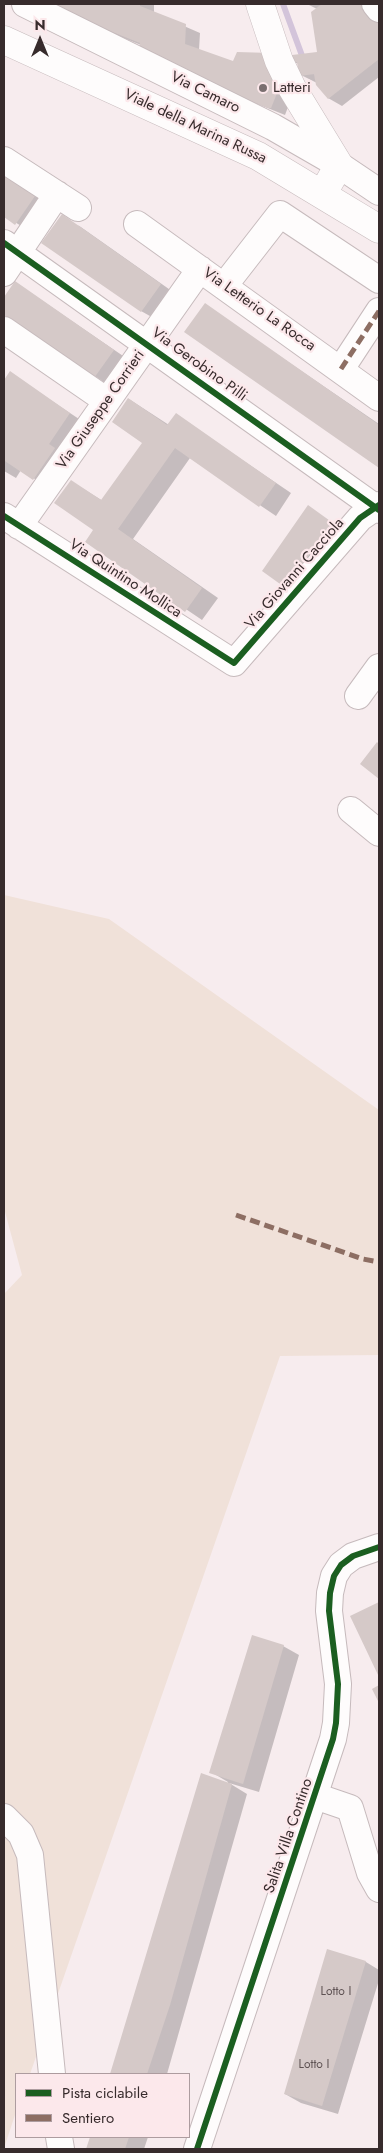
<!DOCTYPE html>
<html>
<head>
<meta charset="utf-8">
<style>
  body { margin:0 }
  #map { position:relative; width:383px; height:2153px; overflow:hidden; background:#f7ecee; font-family:Jost,sans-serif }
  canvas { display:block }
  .frame { position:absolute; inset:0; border:5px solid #372b2c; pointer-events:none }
  .legend { position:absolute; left:15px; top:2073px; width:175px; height:65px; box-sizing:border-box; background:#fce8eb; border:1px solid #ad9c9f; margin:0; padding:6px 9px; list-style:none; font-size:15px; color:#372b2c }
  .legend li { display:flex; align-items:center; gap:10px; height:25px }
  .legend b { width:25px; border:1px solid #ad9c9f }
  .north { position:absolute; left:15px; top:15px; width:50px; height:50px; -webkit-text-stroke:4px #fce8eb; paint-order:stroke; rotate:0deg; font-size:14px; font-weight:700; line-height:20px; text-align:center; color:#372b2c }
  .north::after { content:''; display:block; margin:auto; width:18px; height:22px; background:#372b2c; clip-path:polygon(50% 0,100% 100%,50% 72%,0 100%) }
</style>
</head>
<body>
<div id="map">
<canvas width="383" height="2153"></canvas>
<div class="frame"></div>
<ul class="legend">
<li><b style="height:6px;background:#1b5e20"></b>Pista ciclabile</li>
<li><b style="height:6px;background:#8d6e63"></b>Sentiero</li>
</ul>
<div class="north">N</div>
</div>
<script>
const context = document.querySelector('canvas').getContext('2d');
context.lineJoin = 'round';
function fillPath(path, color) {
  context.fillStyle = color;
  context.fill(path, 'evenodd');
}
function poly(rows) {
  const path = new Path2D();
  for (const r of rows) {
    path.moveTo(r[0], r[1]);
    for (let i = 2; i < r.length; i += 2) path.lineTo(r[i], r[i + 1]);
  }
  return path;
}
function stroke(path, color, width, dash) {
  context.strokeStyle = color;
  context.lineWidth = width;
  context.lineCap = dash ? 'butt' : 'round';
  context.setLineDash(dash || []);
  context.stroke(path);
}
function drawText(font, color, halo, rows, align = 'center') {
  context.font = font + ' Jost,sans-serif';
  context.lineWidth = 4.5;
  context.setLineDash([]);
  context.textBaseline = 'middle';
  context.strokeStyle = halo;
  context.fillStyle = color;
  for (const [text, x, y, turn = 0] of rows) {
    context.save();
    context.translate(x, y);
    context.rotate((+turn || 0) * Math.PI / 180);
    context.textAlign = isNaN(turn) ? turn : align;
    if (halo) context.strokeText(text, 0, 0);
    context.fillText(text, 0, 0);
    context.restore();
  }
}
fillPath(poly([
  [4,895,109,919,379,1110,379,1355,280,1356,30,2074,16,2074,16,2112,4,2148,4,1294,22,1275,4,1208]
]), '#f0e1d9');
fillPath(poly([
  [39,4,154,4,154,13,200,33,199,50,294,91,285,115,155,63,141,45],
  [307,4,375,4,379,9,379,77,342,106,328,98,317,83,301,75,299,64,294,62,318,53,317,9],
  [4,174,51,206,32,233,4,215],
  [78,225,176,294,157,320,141,311],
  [15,282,129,360,111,387,4,314,4,299],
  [205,305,379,424,379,466,186,332],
  [10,373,85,423,49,488,21,470,16,478,4,471,4,382],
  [129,399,169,425,176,415,291,493,276,516,190,458,133,539,218,598,202,620,87,542,95,530,71,481,103,501,143,443],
  [308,507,348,533,303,597],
  [379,1603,379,1674,352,1616],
  [283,1646,299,1655,259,1792,229,1783,247,1794,167,2074,111,2074,136,1996,228,1782,211,1772],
  [328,1951,366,1962,379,1970,379,1980,338,2114,301,2103,285,2094],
  [91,2137,148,2137,144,2149,87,2149]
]), '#0003');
stroke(poly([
  [283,4,304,61]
]), '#d3c4da', 6);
fillPath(poly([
  [42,4,140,4,140,6,186,24,185,44,233,61,237,52,271,53,281,83,271,108,268,108,139,56,140,43],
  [322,4,368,4,379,17,379,59,328,99,316,85,314,74,299,76,297,62,293,62,292,55,317,52,311,12],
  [4,174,35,196,15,225,4,217],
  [62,214,161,284,141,312,41,243],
  [15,281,114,350,94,378,4,315,4,297],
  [205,303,379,425,379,468,184,332],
  [10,371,70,413,49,444,55,448,33,480,5,461,4,463,4,380],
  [128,398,167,425,176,413,276,483,259,507,175,448,118,529,202,588,185,612,85,542,93,530,54,503,71,480,101,500,142,443,112,422],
  [308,505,333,523,287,589,262,571],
  [377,742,379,744,379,779,360,764],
  [379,1602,379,1677,350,1616],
  [252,1635,284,1645,243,1784,209,1773],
  [379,1685,379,1703,372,1689],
  [201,1773,232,1784,170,2005,147,2074,110,2074],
  [327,1949,366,1961,322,2106,284,2094],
  [90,2137,129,2137,125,2149,86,2149]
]), '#d5c9c8');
const street = poly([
  [25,4,273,127,339,165,379,192],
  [375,4,379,9],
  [4,160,78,208],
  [137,224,379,398],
  [4,243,379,510],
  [4,273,57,194],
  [224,286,280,214,379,280],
  [4,330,107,401],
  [341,369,379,311],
  [4,516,234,663,360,518,379,505],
  [19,526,200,269],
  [358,696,379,667],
  [351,810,379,833],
  [315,1796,350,1808,370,1873,379,1889],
  [4,1817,21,1834,30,1855,52,2074],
  [59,2137,61,2149],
  [197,2149,333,1739,336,1723,338,1684,329,1611,330,1593,334,1576,341,1565,353,1556,379,1547]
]);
const secondary = poly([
  [260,4,279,61,292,88,339,165,323,193]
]);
const primary = poly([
  [4,40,258,156,379,229]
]);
stroke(street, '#c6babc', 28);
stroke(secondary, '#c6babc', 29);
stroke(primary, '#c6babc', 29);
stroke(street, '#fefcfc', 26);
stroke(secondary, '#fefcfc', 28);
stroke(primary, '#fefcfc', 28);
stroke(poly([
  [341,369,379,311],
  [236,1215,363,1259,379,1262]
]), '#8d6e63', 5, [10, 5]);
stroke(poly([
  [4,243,379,510],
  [4,516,234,663,360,518,379,505],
  [197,2149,333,1739,336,1723,338,1684,329,1611,330,1593,334,1576,341,1565,353,1556,379,1547]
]), '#1b5e20', 6);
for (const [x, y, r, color] of [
  [263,88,5,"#7a6f70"]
]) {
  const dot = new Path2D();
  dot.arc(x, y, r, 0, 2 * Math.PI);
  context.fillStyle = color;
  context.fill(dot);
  stroke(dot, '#fce8eb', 2);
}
drawText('12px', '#5e5253', null, [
  ["Lotto I",336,1992],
  ["Lotto I",314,2065]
]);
drawText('15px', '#372b2c', '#fce8eb', [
  ["Latteri",273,88]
], 'left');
drawText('15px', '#372b2c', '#fce8eb', [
  ["Via Camaro",205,93,26],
  ["Viale della Marina Russa",195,127,25],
  ["Via Letterio La Rocca",259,310,35],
  ["Via Gerobino Pilli",199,365,36],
  ["Via Giuseppe Corrieri",101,410,-55],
  ["Via Giovanni Cacciola",295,574,-49],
  ["Via Quintino Mollica",125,579,33],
  ["Salita Villa Contino",289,1836,-71]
]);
</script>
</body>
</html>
